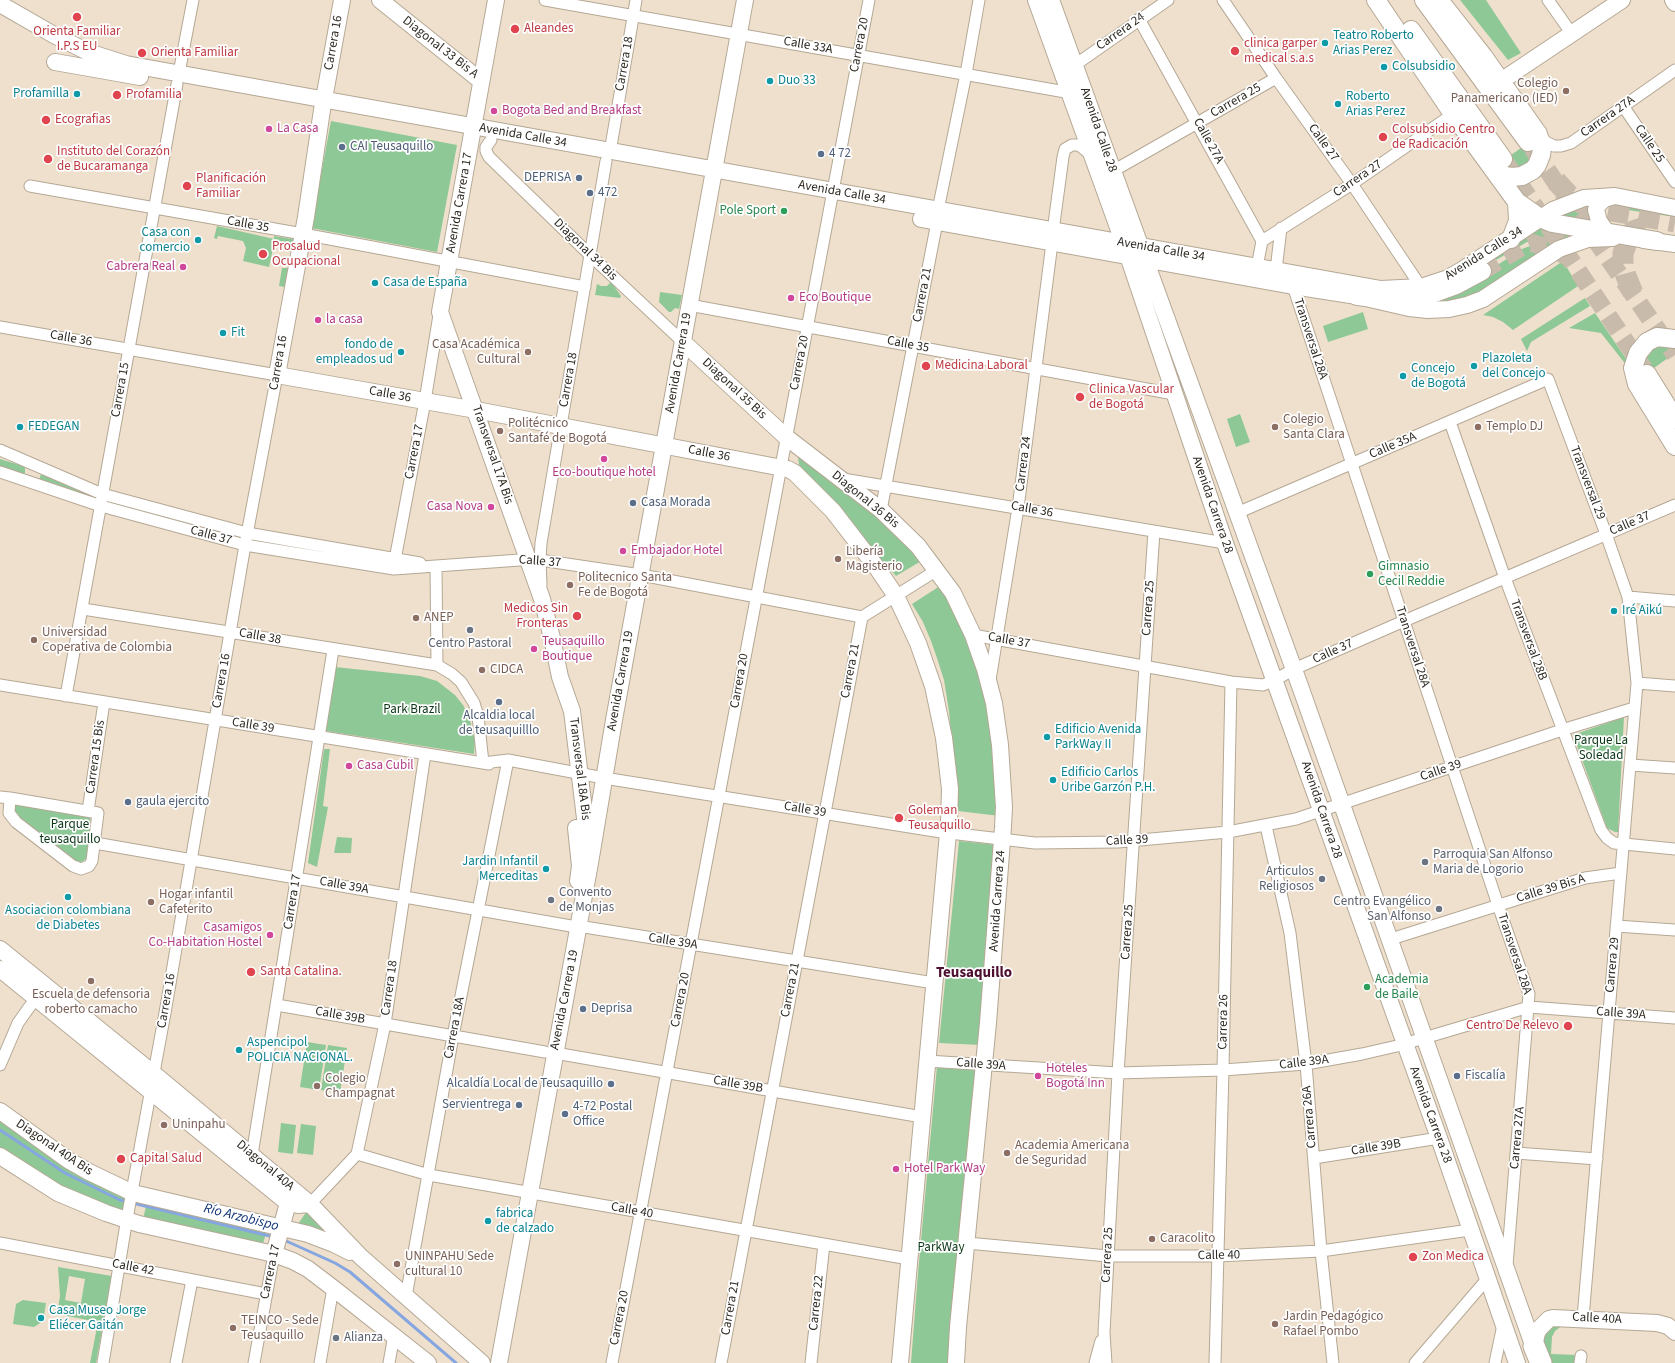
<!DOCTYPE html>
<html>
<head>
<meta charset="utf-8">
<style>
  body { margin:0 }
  canvas { display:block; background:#efe0cd }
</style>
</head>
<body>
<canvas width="1675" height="1363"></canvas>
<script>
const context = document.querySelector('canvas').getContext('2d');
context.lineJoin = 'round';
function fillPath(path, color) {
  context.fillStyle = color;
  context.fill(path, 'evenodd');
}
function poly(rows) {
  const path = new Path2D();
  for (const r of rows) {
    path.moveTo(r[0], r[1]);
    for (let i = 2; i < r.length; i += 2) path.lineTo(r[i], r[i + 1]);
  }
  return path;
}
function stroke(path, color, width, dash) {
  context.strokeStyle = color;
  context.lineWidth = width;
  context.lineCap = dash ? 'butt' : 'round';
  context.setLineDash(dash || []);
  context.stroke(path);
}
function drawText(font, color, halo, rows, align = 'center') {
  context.font = font + ' "Source Sans 3",sans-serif';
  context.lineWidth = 3.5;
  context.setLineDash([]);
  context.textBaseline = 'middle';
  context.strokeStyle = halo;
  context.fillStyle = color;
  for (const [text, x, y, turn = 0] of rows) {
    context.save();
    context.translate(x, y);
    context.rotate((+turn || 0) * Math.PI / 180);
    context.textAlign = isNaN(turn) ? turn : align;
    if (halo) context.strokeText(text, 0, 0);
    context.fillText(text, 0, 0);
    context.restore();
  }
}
fillPath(poly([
  [1460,0,1486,0,1521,53,1508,60],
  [331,121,457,145,437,252,311,228],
  [1537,137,1538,144,1525,173,1495,166],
  [1600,199,1601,230,1547,219],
  [1615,202,1675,214,1675,217,1608,207],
  [1538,224,1562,227,1570,239,1486,294,1423,306,1482,275,1522,249,1530,246,1545,247,1546,244,1539,242,1527,242,1467,277],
  [217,226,274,239,274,236,299,240,291,288,279,286,282,268,289,268,293,247,274,244,269,267,243,261,246,248,243,241,218,236,217,239,214,238],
  [1563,261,1578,286,1513,330,1503,322,1493,317,1483,315],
  [611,282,621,296,620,298,595,295,597,284,601,286,607,286],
  [660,292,682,295,679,309,675,308,671,312,669,312,659,302],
  [1585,298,1590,306,1531,342,1527,351,1521,339],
  [1363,312,1368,329,1328,342,1323,326],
  [1595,313,1631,366,1631,371,1601,333,1569,328],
  [1675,341,1675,353,1637,380,1640,351],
  [1240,414,1250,442,1236,447,1227,419],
  [797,452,881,515,923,560,896,576,842,515,800,470],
  [0,459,23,466,25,468,25,473,23,474,0,469],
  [41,474,92,493,90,498,39,480],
  [943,584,958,610,991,704,1000,816,958,811,949,711,944,680,938,661,931,641,923,622,912,604],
  [335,667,420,676,437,681,455,695,463,705,469,716,475,741,474,754,326,731],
  [1624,717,1618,832,1615,832,1607,828,1573,735],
  [324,749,330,749,323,806,328,807,317,867,308,863],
  [14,802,90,818,91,823,87,856,85,860,81,862,75,861,17,816,13,809],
  [337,837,352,838,351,853,334,853],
  [959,841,998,845,981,1045,939,1043],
  [307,1042,326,1045,319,1090,300,1087],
  [328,1045,347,1048,340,1093,321,1090],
  [937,1066,978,1068,953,1363,911,1363,918,1273],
  [0,1119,125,1196,123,1213,66,1193,0,1150],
  [281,1123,296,1125,293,1154,278,1152],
  [301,1124,316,1126,313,1155,297,1153],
  [147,1202,267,1230,262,1247,143,1219],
  [307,1211,327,1233,298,1224],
  [58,1267,112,1276,96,1363,90,1363,98,1322,57,1314,60,1296],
  [69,1276,85,1279,81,1303,65,1300],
  [23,1300,46,1303,43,1321,34,1327,13,1324,16,1304],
  [1553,1322,1563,1325,1555,1331,1552,1337,1551,1354,1578,1355,1577,1363,1549,1363,1543,1340,1545,1329]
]), '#8ec896');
stroke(poly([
  [0,1130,65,1173,120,1200,274,1237],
  [284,1240,335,1263,350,1272,456,1363]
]), '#86a6e1', 3);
stroke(poly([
  [1532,148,1675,355],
  [1503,159,1644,369],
  [1482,271,1522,247,1532,243,1553,249,1570,258]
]), '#c8bbab', 18, [18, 9]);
stroke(poly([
  [1556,181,1569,195,1579,202,1589,207,1675,222],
  [1633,293,1626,276,1623,265,1623,253,1630,235,1633,231,1645,227]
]), '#c8bbab', 21, [21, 10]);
const street = poly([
  [545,0,1071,93],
  [1223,0,1276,78,1352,184,1421,287],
  [1548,0,1572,34],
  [1139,19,1262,241,1257,267],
  [1075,65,1168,0],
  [179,73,193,0],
  [1623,106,1675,182],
  [1539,135,1546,142,1554,146,1561,146,1571,143,1675,70],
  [491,140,486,147,486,151,489,157,590,255,683,342],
  [610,152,636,0],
  [1113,171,1276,78],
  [30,186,303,234,585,287],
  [938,210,966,74,979,0],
  [1053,231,1063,157,1065,149,1072,145,1079,145,1091,155],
  [1262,241,1352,184,1453,114],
  [1276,270,1281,228],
  [1293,286,1498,905,1529,994,1507,1265],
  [689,305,1174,394],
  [0,327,277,375,245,545,165,1013,126,1224,103,1363],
  [1450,422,1505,578,1601,830,1607,838,1614,843,1675,849],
  [0,450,102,494,247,533,420,563],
  [0,472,101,506,245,545,394,569,520,560,540,560,641,575,862,617,937,570],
  [843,479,1225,543],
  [881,510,937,222],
  [1237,513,1548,379,1606,534,1628,597,1637,683,1583,1318],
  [394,565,425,401,439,315],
  [436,566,437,665],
  [541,585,540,560,541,543,606,161],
  [1628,597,1675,601],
  [83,609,437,665,452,674,461,682,474,703,478,716,483,763],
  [973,635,1231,682,1263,685,1275,680,1294,669,1404,621,1675,505],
  [990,680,1018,508,1052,243],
  [1637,683,1675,686],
  [0,685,489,764],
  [66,696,177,84],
  [483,763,508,760,604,778,941,832,1035,843,1118,842,1228,832,1296,819,1562,730,1634,708],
  [1630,765,1675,768],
  [0,797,10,798,98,813,92,861,89,866,81,869,73,866,16,822,9,813,10,798],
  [88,811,104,702],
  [1266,826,1290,933,1306,1064,1321,1251,1333,1363],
  [95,843,571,926],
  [578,926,934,983],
  [1616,926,1675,930],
  [1391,939,1585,878,1621,873],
  [277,1005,545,1052],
  [555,1053,922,1117],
  [927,1061,1118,1073,1223,1070,1306,1064,1362,1054,1397,1046,1529,1007,1675,1018],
  [0,1065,18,1023,40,992],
  [1516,1153,1597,1159],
  [357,1154,429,1175,909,1259],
  [252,1155,333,650],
  [1314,1158,1439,1138],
  [310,1204,357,1154,385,1024,425,754],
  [0,1243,266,1294],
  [967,1243,1108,1256,1217,1256,1321,1251,1470,1230],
  [407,1297,407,1291,453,1036,508,760],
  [176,1363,192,1280],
  [254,1363,274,1254],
  [320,1363,333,1288],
  [389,1363,394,1335],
  [612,1363,869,0],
  [721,1363,862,617],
  [811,1363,824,1244],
  [1095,1363,1101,1341],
  [1106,1363,1104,1333,1118,1073,1154,531],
  [1215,1363,1223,1070,1231,682],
  [1415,1363,1488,1278],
  [1495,1363,1503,1325],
  [1580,1363,1581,1356]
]);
const secondary = poly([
  [342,0,322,110,306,217,277,375,476,410,788,469,795,473,833,511,877,568,896,596,918,643,933,686,944,738,950,789,949,822,900,1363],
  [380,0,481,81],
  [496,0,440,312,542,599,552,638,560,677,572,711,588,843],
  [1036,0,1124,244,1225,543,1439,1138,1517,1363],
  [1051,0,1300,686,1537,1356],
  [1673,0,1675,3],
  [0,4,54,35,88,52,126,64,1381,289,1421,287,1448,278,1462,270,1553,210,1584,198,1615,196,1675,208],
  [55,62,140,77],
  [1501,81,1622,0],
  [921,219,1293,286,1357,296,1409,308,1428,310,1449,309,1467,305,1483,299,1559,249,1588,239,1613,238],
  [1607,233,1599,221,1596,210,1598,205,1604,199,1614,196],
  [1644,240,1675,244],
  [683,342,786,437,881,510,918,546,953,593,973,635,985,669,994,703,1000,745,1004,807,1003,827,988,1023,958,1327,956,1363],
  [576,828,580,866,578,881],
  [0,949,154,1074,310,1204,361,1257,482,1363],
  [0,969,288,1203,298,1205,310,1204],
  [0,1111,68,1160,89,1172,133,1193,308,1234,334,1244,350,1252],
  [0,1156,58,1193,106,1213,139,1224,274,1254,293,1261,308,1269,333,1288,428,1363],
  [274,1254,288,1203],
  [1534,1346,1537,1333,1540,1328,1549,1319,1553,1318,1657,1323,1668,1326,1675,1332],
  [499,1363,590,863,614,720,745,0]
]);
const primary = poly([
  [1376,0,1453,114,1517,202,1540,218,1552,223,1657,241],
  [1424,0,1528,142],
  [1439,0,1483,56,1538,134,1542,148,1541,155,1537,165,1533,170,1522,176,1512,177,1505,176,1493,168],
  [1411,30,1503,159],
  [1511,239,1518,221,1517,202],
  [1357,296,1387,299,1411,298,1426,296,1456,285,1482,271],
  [1675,339,1657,337,1647,342,1638,353,1633,368,1637,384,1675,446],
  [1647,374,1675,419]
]);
const highway = poly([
  [1534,1346,1541,1363]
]);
stroke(street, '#b5a895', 13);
stroke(secondary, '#b5a895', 18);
stroke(primary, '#b5a895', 20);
stroke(highway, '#b5a895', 23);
stroke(street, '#fff', 11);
stroke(secondary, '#fff', 16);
stroke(primary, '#fff', 18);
stroke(highway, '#fff', 21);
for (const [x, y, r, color] of [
  [77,17,5,"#e0444e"],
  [515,29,5,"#e0444e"],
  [1325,43,4,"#0f9aa8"],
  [1235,51,5,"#e0444e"],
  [142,53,5,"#e0444e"],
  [1384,67,4,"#0f9aa8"],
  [770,81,4,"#0f9aa8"],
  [1566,91,4,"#8d6e63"],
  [77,94,4,"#0f9aa8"],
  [117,95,5,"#e0444e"],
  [1338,104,4,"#0f9aa8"],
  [494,111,4,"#d1479c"],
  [46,120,5,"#e0444e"],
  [269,129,4,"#d1479c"],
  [1383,137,5,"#e0444e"],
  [342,147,4,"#5c6f8a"],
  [821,154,4,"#5c6f8a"],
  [48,159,5,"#e0444e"],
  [579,178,4,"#5c6f8a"],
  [187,186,5,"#e0444e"],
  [590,193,4,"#5c6f8a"],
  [784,211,4,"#2e9e5b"],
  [198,240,4,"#0f9aa8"],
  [263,254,5,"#e0444e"],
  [183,267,4,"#d1479c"],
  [375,283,4,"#0f9aa8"],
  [791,298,4,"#d1479c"],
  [318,320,4,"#d1479c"],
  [223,333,4,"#0f9aa8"],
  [401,352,4,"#0f9aa8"],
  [528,352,4,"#8d6e63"],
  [926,366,5,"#e0444e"],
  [1474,366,4,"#0f9aa8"],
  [1403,376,4,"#0f9aa8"],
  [1080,397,5,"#e0444e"],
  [20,427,4,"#0f9aa8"],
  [1275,427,4,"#8d6e63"],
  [1478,427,4,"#8d6e63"],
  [500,431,4,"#8d6e63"],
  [604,459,4,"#d1479c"],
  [633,503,4,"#5c6f8a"],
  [491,507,4,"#d1479c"],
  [623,551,4,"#d1479c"],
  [838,559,4,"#8d6e63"],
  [1370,574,4,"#2e9e5b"],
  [570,585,4,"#8d6e63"],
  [1614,611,4,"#0f9aa8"],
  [577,616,5,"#e0444e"],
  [416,618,4,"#8d6e63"],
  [470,630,4,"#6b7280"],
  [34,640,4,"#8d6e63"],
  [534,649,4,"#d1479c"],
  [482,670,4,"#8d6e63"],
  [499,702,4,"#5c6f8a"],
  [1047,737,4,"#0f9aa8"],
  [349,766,4,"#d1479c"],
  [1053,780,4,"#0f9aa8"],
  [128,802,4,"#5c6f8a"],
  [899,818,5,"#e0444e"],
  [1425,862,4,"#6b7280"],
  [546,869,4,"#0f9aa8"],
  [1322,879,4,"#6b7280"],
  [68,897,4,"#0f9aa8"],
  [551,900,4,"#6b7280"],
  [151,902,4,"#8d6e63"],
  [1439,909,4,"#6b7280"],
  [270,935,4,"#d1479c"],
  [251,972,5,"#e0444e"],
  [91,981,4,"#8d6e63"],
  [1367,987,4,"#2e9e5b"],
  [583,1009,4,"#5c6f8a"],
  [1568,1026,5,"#e0444e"],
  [239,1050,4,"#0f9aa8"],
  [1038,1076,4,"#d1479c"],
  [1457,1076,4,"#5c6f8a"],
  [611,1084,4,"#5c6f8a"],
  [317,1086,4,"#8d6e63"],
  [519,1105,4,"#5c6f8a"],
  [565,1114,4,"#5c6f8a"],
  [164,1125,4,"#8d6e63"],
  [1007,1153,4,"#8d6e63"],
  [121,1159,5,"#e0444e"],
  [896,1169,4,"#d1479c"],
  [488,1221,4,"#0f9aa8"],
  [1152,1239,4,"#8d6e63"],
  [1413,1257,5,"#e0444e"],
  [397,1264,4,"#8d6e63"],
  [41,1318,4,"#0f9aa8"],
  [1275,1324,4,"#8d6e63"],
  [233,1328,4,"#8d6e63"],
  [336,1338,4,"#6b7280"]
]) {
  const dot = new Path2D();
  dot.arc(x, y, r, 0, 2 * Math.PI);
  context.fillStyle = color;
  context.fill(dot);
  stroke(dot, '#fff', 1.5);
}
drawText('13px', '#be3a42', '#fff', [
  ["Aleandes",524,29],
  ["Orienta Familiar",77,32,"center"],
  ["I.P.S EU",77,47,"center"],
  ["clinica garper",1244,44],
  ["medical s.a.s",1244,59],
  ["Orienta Familiar",151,53],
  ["Profamilia",126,95],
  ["Ecografias",55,120],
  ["Colsubsidio Centro",1392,130],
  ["de Radicación",1392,145],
  ["Instituto del Corazón",57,152],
  ["de Bucaramanga",57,167],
  ["Planificación",196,179],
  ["Familiar",196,194],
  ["Prosalud",272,247],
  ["Ocupacional",272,262],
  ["Medicina Laboral",935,366],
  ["Clinica Vascular",1089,390],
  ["de Bogotá",1089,405],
  ["Medicos Sin",568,609,"right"],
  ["Fronteras",568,624,"right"],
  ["Goleman",908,811],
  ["Teusaquillo",908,826],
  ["Santa Catalina.",260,972],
  ["Centro De Relevo",1559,1026,"right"],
  ["Capital Salud",130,1159],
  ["Zon Medica",1422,1257]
], 'left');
drawText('13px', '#2d2821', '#fff', [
  ["Carrera 24",1121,32,-35],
  ["Carrera 16",334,43,-80],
  ["Carrera 20",860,45,-79],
  ["Calle 33A",808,46,10],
  ["Diagonal 33 Bis A",440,48,38],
  ["Carrera 18",625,64,-80],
  ["Carrera 25",1236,101,-30],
  ["Carrera 27A",1608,117,-35],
  ["Avenida Calle 28",1098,130,71],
  ["Avenida Calle 34",523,136,10],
  ["Calle 27A",1208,141,61],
  ["Calle 27",1323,143,54],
  ["Calle 25",1649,144,56],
  ["Carrera 27",1358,179,-34],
  ["Avenida Calle 34",842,193,10],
  ["Avenida Carrera 17",460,203,-80],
  ["Calle 35",248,225,10],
  ["Diagonal 34 Bis",585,250,44],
  ["Avenida Calle 34",1161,250,10],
  ["Avenida Calle 34",1484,254,-32],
  ["Carrera 21",923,295,-79],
  ["Calle 36",71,339,10],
  ["Transversal 28A",1310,339,72],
  ["Calle 35",908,345,11],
  ["Carrera 16",279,363,-80],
  ["Avenida Carrera 19",679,363,-80],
  ["Carrera 20",800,363,-79],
  ["Carrera 18",569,380,-80],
  ["Diagonal 35 Bis",734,389,43],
  ["Carrera 15",121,390,-80],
  ["Calle 36",390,395,10],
  ["Calle 35A",1393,446,-23],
  ["Carrera 17",415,452,-79],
  ["Calle 36",709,454,11],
  ["Transversal 17A Bis",492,455,71],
  ["Carrera 24",1024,464,-83],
  ["Transversal 29",1587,483,69],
  ["Diagonal 36 Bis",865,500,39],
  ["Avenida Carrera 28",1212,505,71],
  ["Calle 36",1032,510,10],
  ["Calle 37",1630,524,-23],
  ["Calle 37",211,536,15],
  ["Calle 37",540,562,4],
  ["Carrera 25",1149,608,-86],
  ["Calle 38",260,637,10],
  ["Transversal 28B",1528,640,70],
  ["Calle 37",1009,641,10],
  ["Transversal 28A",1412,647,72],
  ["Calle 37",1333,652,-24],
  ["Carrera 21",851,671,-79],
  ["Carrera 16",222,681,-80],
  ["Avenida Carrera 19",621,681,-80],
  ["Carrera 20",740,681,-80],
  ["Calle 39",253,726,9],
  ["Carrera 15 Bis",96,757,-82],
  ["Transversal 18A Bis",579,769,83],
  ["Calle 39",1441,771,-19],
  ["Calle 39",805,810,9],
  ["Avenida Carrera 28",1321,810,71],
  ["Calle 39",1127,841,-3],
  ["Calle 39A",344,886,10],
  ["Calle 39 Bis A",1551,889,-17],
  ["Avenida Carrera 24",998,901,-86],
  ["Carrera 17",293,902,-81],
  ["Carrera 25",1128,932,-86],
  ["Calle 39A",673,942,9],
  ["Transversal 28A",1514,954,72],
  ["Carrera 29",1613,965,-85],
  ["Carrera 18",390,988,-82],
  ["Carrera 21",791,990,-79],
  ["Avenida Carrera 19",565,1000,-79],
  ["Carrera 20",681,1000,-79],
  ["Carrera 16",167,1001,-80],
  ["Calle 39A",1621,1014,4],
  ["Calle 39B",340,1016,10],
  ["Carrera 26",1224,1022,-89],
  ["Carrera 18A",455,1028,-79],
  ["Calle 39A",1304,1063,-7],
  ["Calle 39A",981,1065,4],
  ["Calle 39B",738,1085,10],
  ["Avenida Carrera 28",1430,1115,70],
  ["Carrera 26A",1310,1117,-95],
  ["Carrera 27A",1518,1138,-85],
  ["Diagonal 40A Bis",54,1148,34],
  ["Calle 39B",1376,1148,-9],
  ["Diagonal 40A",265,1166,40],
  ["Calle 40",632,1211,10],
  ["Carrera 25",1108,1255,-87],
  ["Calle 40",1219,1256,-1],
  ["Calle 42",133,1268,11],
  ["Carrera 17",271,1272,-78],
  ["Carrera 22",817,1303,-84],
  ["Carrera 21",731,1308,-80],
  ["Carrera 20",620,1318,-79],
  ["Calle 40A",1597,1319,3]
]);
drawText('13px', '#0d838f', '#fff', [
  ["Teatro Roberto",1333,36],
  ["Arias Perez",1333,51],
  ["Colsubsidio",1392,67],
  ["Duo 33",778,81],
  ["Profamilla",69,94,"right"],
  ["Roberto",1346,97],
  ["Arias Perez",1346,112],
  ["Casa con",190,233,"right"],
  ["comercio",190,248,"right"],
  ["Casa de España",383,283],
  ["Fit",231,333],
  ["fondo de",393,345,"right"],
  ["empleados ud",393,360,"right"],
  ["Plazoleta",1482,359],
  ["del Concejo",1482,374],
  ["Concejo",1411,369],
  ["de Bogotá",1411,384],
  ["FEDEGAN",28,427],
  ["Iré Aikú",1622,611],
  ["Edificio Avenida",1055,730],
  ["ParkWay II",1055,745],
  ["Edificio Carlos",1061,773],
  ["Uribe Garzón P.H.",1061,788],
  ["Jardin Infantil",538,862,"right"],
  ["Merceditas",538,877,"right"],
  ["Asociacion colombiana",68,911,"center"],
  ["de Diabetes",68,926,"center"],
  ["Aspencipol",247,1043],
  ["POLICIA NACIONAL.",247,1058],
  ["fabrica",496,1214],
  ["de calzado",496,1229],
  ["Casa Museo Jorge",49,1311],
  ["Eliécer Gaitán",49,1326]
], 'left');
drawText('13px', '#785e54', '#fff', [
  ["Colegio",1558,84,"right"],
  ["Panamericano (IED)",1558,99,"right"],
  ["Casa Académica",520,345,"right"],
  ["Cultural",520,360,"right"],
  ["Colegio",1283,420],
  ["Santa Clara",1283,435],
  ["Politécnico",508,424],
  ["Santafé de Bogotá",508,439],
  ["Templo DJ",1486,427],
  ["Libería",846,552],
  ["Magisterio",846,567],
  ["Politecnico Santa",578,578],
  ["Fe de Bogotá",578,593],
  ["ANEP",424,618],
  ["Universidad",42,633],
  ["Coperativa de Colombia",42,648],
  ["CIDCA",490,670],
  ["Hogar infantil",159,895],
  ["Cafeterito",159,910],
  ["Escuela de defensoria",91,995,"center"],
  ["roberto camacho",91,1010,"center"],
  ["Colegio",325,1079],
  ["Champagnat",325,1094],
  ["Uninpahu",172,1125],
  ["Academia Americana",1015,1146],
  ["de Seguridad",1015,1161],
  ["Caracolito",1160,1239],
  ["UNINPAHU Sede",405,1257],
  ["cultural 10",405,1272],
  ["Jardin Pedagógico",1283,1317],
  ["Rafael Pombo",1283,1332],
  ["TEINCO - Sede",241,1321],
  ["Teusaquillo",241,1336]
], 'left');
drawText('13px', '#b23c85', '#fff', [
  ["Bogota Bed and Breakfast",502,111],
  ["La Casa",277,129],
  ["Cabrera Real",175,267,"right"],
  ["Eco Boutique",799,298],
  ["la casa",326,320],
  ["Eco-boutique hotel",604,473,"center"],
  ["Casa Nova",483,507,"right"],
  ["Embajador Hotel",631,551],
  ["Teusaquillo",542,642],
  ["Boutique",542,657],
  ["Casa Cubil",357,766],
  ["Casamigos",262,928,"right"],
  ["Co-Habitation Hostel",262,943,"right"],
  ["Hoteles",1046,1069],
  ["Bogotá Inn",1046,1084],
  ["Hotel Park Way",904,1169]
], 'left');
drawText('13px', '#4e5e75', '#fff', [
  ["CAI Teusaquillo",350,147],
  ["4 72",829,154],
  ["DEPRISA",571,178,"right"],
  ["472",598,193],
  ["Casa Morada",641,503],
  ["Alcaldia local",499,716,"center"],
  ["de teusaquilllo",499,731,"center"],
  ["gaula ejercito",136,802],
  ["Deprisa",591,1009],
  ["Fiscalía",1465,1076],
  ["Alcaldía Local de Teusaquillo",603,1084,"right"],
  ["Servientrega",511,1105,"right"],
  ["4-72 Postal",573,1107],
  ["Office",573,1122]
], 'left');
drawText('13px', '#27864d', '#fff', [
  ["Pole Sport",776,211,"right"],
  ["Gimnasio",1378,567],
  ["Cecil Reddie",1378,582],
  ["Academia",1375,980],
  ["de Baile",1375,995]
], 'left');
drawText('13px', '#5b616d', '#fff', [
  ["Centro Pastoral",470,644,"center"],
  ["Parroquia San Alfonso",1433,855],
  ["Maria de Logorio",1433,870],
  ["Articulos",1314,872,"right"],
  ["Religiosos",1314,887,"right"],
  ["Convento",559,893],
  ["de Monjas",559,908],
  ["Centro Evangélico",1431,902,"right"],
  ["San Alfonso",1431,917,"right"],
  ["Alianza",344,1338]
], 'left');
drawText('13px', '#093514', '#fff', [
  ["Park Brazil",412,710],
  ["Parque La",1601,741],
  ["Soledad",1601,756],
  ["Parque",70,825],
  ["teusaquillo",70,840],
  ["ParkWay",941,1248]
]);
drawText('italic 14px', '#123579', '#fff', [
  ["Río Arzobispo",241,1218,14]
]);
drawText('bold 15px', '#4e0e2f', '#fff', [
  ["Teusaquillo",974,974]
]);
</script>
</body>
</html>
